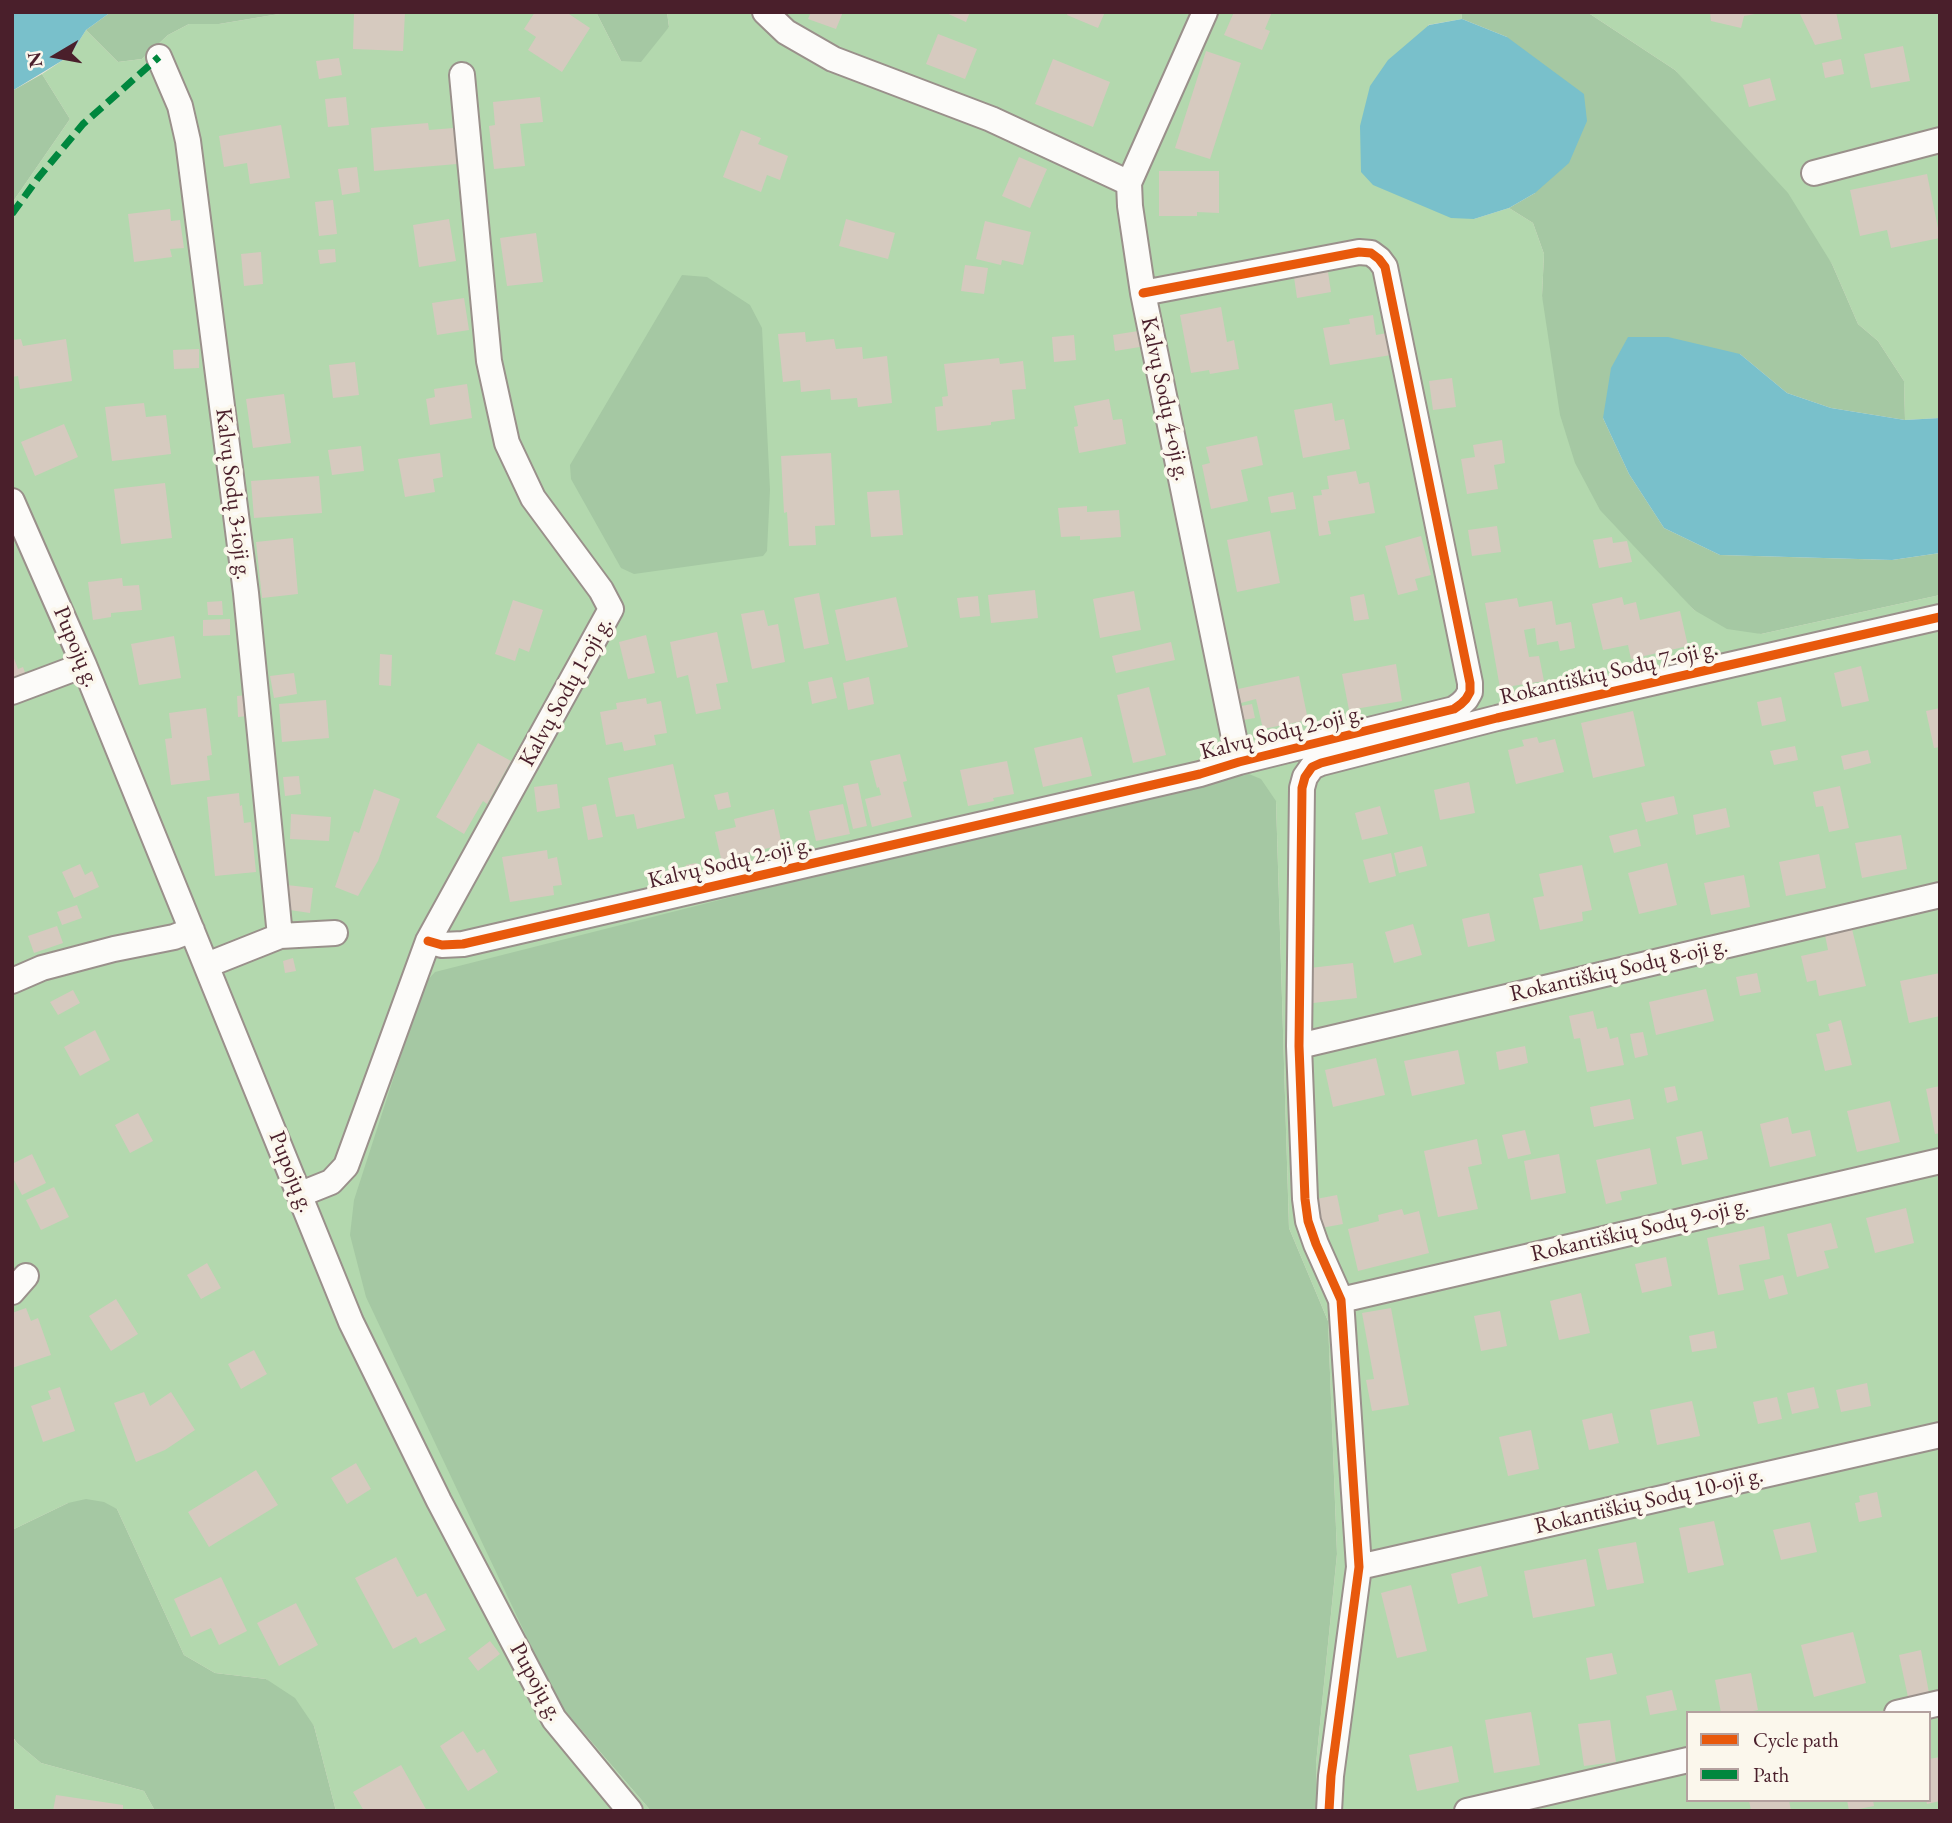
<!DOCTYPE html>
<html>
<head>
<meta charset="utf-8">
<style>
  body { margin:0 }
  #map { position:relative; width:1952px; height:1823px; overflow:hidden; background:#ede5d7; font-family:"EB Garamond",serif }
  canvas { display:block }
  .frame { position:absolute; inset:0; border:14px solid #4a1f2b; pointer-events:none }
  .legend { position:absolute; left:1686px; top:1711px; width:245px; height:91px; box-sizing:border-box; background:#fbf7ec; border:2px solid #b4a19f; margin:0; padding:9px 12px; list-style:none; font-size:21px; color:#4a1f2b }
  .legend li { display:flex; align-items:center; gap:14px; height:35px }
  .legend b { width:35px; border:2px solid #b4a19f }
  .north { position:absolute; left:21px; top:21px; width:70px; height:70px; -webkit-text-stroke:5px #fbf7ec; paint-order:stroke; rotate:260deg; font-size:19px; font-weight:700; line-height:28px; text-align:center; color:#4a1f2b }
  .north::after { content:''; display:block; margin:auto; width:24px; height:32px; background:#4a1f2b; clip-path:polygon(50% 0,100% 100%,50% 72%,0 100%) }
</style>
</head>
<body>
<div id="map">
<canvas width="1952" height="1823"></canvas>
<div class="frame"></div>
<ul class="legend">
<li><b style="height:9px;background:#e8590c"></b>Cycle path</li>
<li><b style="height:9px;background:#00873e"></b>Path</li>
</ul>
<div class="north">N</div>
</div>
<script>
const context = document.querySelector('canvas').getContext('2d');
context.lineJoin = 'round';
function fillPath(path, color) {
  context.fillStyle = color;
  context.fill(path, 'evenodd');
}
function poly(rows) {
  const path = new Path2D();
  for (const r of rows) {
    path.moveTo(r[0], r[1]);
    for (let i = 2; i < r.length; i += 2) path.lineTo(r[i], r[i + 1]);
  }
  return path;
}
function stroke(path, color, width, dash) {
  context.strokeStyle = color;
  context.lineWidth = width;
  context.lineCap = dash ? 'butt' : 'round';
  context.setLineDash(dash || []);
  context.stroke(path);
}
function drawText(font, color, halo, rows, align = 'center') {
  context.font = font + ' "EB Garamond",serif';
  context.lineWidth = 7;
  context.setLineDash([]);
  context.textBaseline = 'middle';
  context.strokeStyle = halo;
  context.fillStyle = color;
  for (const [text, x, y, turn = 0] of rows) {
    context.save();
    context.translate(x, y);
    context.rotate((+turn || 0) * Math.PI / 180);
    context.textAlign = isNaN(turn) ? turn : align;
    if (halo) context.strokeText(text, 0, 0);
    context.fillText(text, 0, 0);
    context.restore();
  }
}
fillPath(poly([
  [291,12,596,12,621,61,669,27,667,12,1461,12,1462,19,1428,25,1474,219,1509,208,1533,223,1544,254,1542,296,1665,576,1694,610,1761,634,1940,595,1940,1811,1318,1811,1316,1764,1337,1554,1328,1321,1289,1228,1276,801,558,1703,651,1811,336,1811,314,1726,266,1679,215,1673,184,1655,117,1509,68,1503,12,1530,12,203,70,119,42,74,63,60,74,49,86,30,118,62,142,59,168,35,189,24,219,24],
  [1688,1713,1929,1713,1929,1800,1688,1800],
  [1587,12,1940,12,1940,418,1905,420,1904,381,1878,341,1858,324,1832,264,1675,70],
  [12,1737,17,1743,41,1763,144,1791,155,1811,12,1811]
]), '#b3d8ae');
fillPath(poly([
  [111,12,291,12,219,24,189,24,168,35,142,59,118,62,86,30],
  [596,12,667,12,669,27,641,62,621,61],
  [1461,12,1587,12,1675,70,1788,193,1832,264,1858,324,1878,341,1904,381,1905,420,1831,408,1787,393,1740,354,1603,418,1629,474,1664,528,1720,555,1892,560,1940,553,1940,595,1761,634,1727,629,1694,610,1600,510,1575,463,1560,415,1542,296,1544,254,1533,223,1509,208,1535,193,1507,37,1462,19],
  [42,74,70,119,12,203,12,91],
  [682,275,707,277,750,305,762,328,770,490,767,551,763,556,634,574,621,568,571,479,570,465],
  [1237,769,1261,779,1276,801,1289,1228,1328,1321,1337,1554,1316,1764,1318,1811,651,1811,558,1703,366,1297,350,1235,354,1200,424,984,435,972],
  [86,1499,104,1502,117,1509,184,1655,215,1673,266,1679,295,1698,314,1726,336,1811,155,1811,144,1791,41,1763,17,1743,12,1736,12,1530,68,1503]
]), '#a5c8a3');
fillPath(poly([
  [12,12,111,12,86,30,74,49,63,60,12,91],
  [1462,19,1507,37,1584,94,1587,121,1569,163,1535,193,1509,208,1474,219,1451,218,1373,185,1361,172,1360,126,1370,86,1388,60,1429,25],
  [1628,337,1668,337,1740,354,1787,393,1831,408,1905,420,1940,418,1940,553,1892,560,1720,555,1664,528,1629,474,1603,418,1611,368]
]), '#79c0cb');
fillPath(poly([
  [354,12,405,12,403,51,353,49],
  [535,12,566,12,590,28,562,72,528,50,536,37,524,29],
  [811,12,843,12,836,29,808,19],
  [944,12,970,12,966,22],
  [1068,12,1105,12,1098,28,1067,15],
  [1234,12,1272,12,1265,29,1270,31,1262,50,1224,35],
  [1710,12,1755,12,1755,14,1744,16,1741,28,1711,21],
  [1799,12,1836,12,1842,39,1815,45],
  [938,34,977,49,965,79,926,64],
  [1903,46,1910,81,1871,88,1864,54],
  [1206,51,1241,63,1210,159,1175,148],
  [339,58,342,75,319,79,316,61],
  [1053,59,1110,82,1093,127,1035,104],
  [1841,59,1844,74,1825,78,1822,63],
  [1770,78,1776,100,1749,107,1743,85],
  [346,97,349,125,328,127,325,99],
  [540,97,543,122,520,124,525,166,494,169,489,126,495,125,493,102],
  [428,123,429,130,454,128,457,164,374,171,371,128],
  [281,125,290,178,250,184,247,163,224,167,219,136],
  [741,130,761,138,758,144,788,156,780,180,767,175,761,192,723,177],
  [1019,157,1047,169,1030,208,1002,196],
  [357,167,360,192,342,195,338,169],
  [1159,171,1219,171,1219,213,1197,212,1197,216,1159,216],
  [1927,174,1940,238,1891,248,1887,230,1860,236,1850,190],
  [333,200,337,234,319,236,315,202],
  [170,209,171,221,180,220,184,248,170,249,172,257,134,262,128,214],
  [449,219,456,261,419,267,413,225],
  [846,219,895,233,888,259,839,246],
  [985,221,1031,232,1023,265,1002,260,1001,265,976,259],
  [536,233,543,282,507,286,500,238],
  [335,249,336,262,320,264,318,250],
  [261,252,263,284,244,286,241,254],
  [965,265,988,268,984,294,961,291],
  [1328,272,1331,292,1297,298,1294,277],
  [464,298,469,330,437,335,432,303],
  [1221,307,1227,342,1234,340,1239,369,1210,374,1209,370,1191,373,1180,315],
  [1373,315,1376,335,1387,333,1391,355,1330,365,1323,328,1350,324,1349,319],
  [1138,331,1140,347,1115,351,1113,335],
  [805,332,806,342,834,339,836,349,862,347,863,359,887,356,892,403,858,407,857,398,831,400,830,389,801,392,800,380,783,382,778,334],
  [1074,335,1076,360,1054,362,1052,337],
  [21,339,23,346,66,339,72,381,20,389,18,376,12,377,12,340],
  [199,349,199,368,174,369,173,350],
  [999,358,1000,364,1023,361,1026,389,1012,390,1015,419,991,422,991,425,937,431,935,407,943,406,942,397,948,396,944,364],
  [355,362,359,395,333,398,329,365],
  [1452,378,1456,407,1433,410,1429,381],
  [467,384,472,418,430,425,426,399,435,397,434,389],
  [284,394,291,443,253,448,246,399],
  [1109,399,1113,420,1122,419,1126,444,1079,453,1074,427,1078,426,1074,406],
  [144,403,146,417,166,415,171,454,112,461,105,407],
  [1332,403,1335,421,1344,419,1350,449,1303,458,1294,410],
  [64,424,78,457,35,476,21,442],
  [1257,436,1263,465,1241,470,1248,501,1211,509,1202,465,1210,463,1206,447],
  [1502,440,1505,463,1494,465,1498,489,1467,494,1461,459,1475,457,1473,445],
  [361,446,364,471,332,475,328,450],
  [440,453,443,477,433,479,435,492,405,497,398,459],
  [831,453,835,525,815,526,816,545,789,546,787,512,784,513,781,456],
  [1356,471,1359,484,1369,482,1375,513,1328,521,1331,534,1319,536,1313,496,1322,495,1321,490,1329,489,1327,476],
  [319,476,322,513,254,518,251,481],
  [165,483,172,538,121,544,114,489],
  [899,490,903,535,871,537,867,492],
  [1293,492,1296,509,1271,513,1268,497],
  [1087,506,1087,512,1119,510,1121,537,1080,540,1080,536,1061,537,1058,508],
  [1497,526,1501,552,1472,556,1468,530],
  [1270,531,1280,583,1237,592,1227,540],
  [1421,536,1431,575,1415,579,1418,590,1398,595,1385,546],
  [1612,537,1613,543,1627,541,1632,562,1599,568,1593,540],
  [293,538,298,594,262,598,256,542],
  [122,578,123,586,139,585,142,610,111,613,111,617,93,620,88,582],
  [1035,590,1038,618,991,623,988,595],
  [1134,591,1141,630,1100,638,1093,599],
  [819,593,829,644,804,649,794,598],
  [1364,594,1369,619,1354,621,1350,597],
  [978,596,980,616,960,618,957,598],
  [896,597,908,647,846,661,835,610],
  [1622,597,1624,605,1636,602,1640,620,1680,611,1688,646,1631,659,1628,645,1603,650,1592,604],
  [1517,598,1519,607,1552,601,1556,625,1571,622,1575,648,1560,651,1558,641,1537,645,1535,628,1524,630,1529,657,1539,656,1544,681,1500,688,1485,603],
  [513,600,543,610,529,652,519,648,515,661,495,654],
  [222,601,223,615,208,615,207,602],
  [764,610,768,626,778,624,785,662,752,669,741,614],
  [230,619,230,635,203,636,203,620],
  [717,632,728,682,716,684,721,709,696,714,688,675,677,678,670,642],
  [646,635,655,673,628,679,619,642],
  [174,636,181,678,139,685,131,644],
  [1171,642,1175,660,1116,673,1112,656],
  [12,653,18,669,23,667,28,681,12,687],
  [380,654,392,655,391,686,379,685],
  [1396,664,1402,701,1349,710,1342,674],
  [1861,666,1869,701,1842,707,1834,673],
  [294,673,297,694,274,698,270,676],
  [1299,676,1308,720,1263,729,1256,699,1241,703,1238,689],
  [832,677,837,698,812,704,808,682],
  [869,677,874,704,848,710,843,683],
  [1149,687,1166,755,1133,763,1117,695],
  [248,695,248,716,238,717,237,696],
  [1781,697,1786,721,1762,726,1757,702],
  [646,698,647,704,661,701,667,733,654,735,656,745,624,751,622,742,606,745,600,712,617,709,616,703],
  [326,700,329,738,282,742,279,704],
  [1252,704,1255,718,1243,720,1241,706],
  [206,708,212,755,207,756,210,780,171,785,165,739,172,738,169,713],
  [1940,708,1940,747,1934,748,1926,711],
  [1633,711,1645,766,1593,778,1581,723],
  [1082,737,1092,776,1043,787,1034,748],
  [1537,737,1539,743,1555,739,1564,772,1516,784,1508,750,1524,746,1522,740],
  [478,743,511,761,487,804,483,801,464,834,436,817],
  [1795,746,1798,760,1774,765,1770,751],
  [1868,750,1871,763,1844,770,1841,756],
  [900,754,907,781,903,782,912,817,872,827,865,799,881,795,879,787,877,788,870,761],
  [1007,761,1014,794,993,798,994,801,968,806,960,770],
  [673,764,685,818,637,829,634,814,616,817,608,778],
  [299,776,301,794,285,796,283,777],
  [1469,782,1475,813,1440,820,1434,790],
  [858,783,867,826,853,829,843,786],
  [557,784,560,808,537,812,534,787],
  [1840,786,1849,828,1829,832,1823,806,1816,807,1813,792],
  [374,789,400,799,378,861,358,896,335,887,354,831,359,833],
  [728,792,731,807,718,810,714,795],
  [239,793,240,806,242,805,244,823,251,822,256,872,215,876,207,797],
  [1674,796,1678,814,1646,822,1641,803],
  [596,804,603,837,588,840,582,807],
  [843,804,850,834,816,841,809,811],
  [1380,806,1388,834,1362,840,1355,813],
  [1726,808,1730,827,1696,835,1693,815],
  [774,809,782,845,747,853,748,857,722,863,715,832,736,827,734,819],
  [291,814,331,817,329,841,290,839],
  [1637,829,1641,846,1614,853,1609,836],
  [1901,835,1907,869,1862,878,1855,843],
  [1422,846,1427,866,1399,873,1394,853],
  [547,850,548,859,557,857,562,885,553,886,554,895,510,902,502,857],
  [1391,853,1396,876,1369,883,1363,860],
  [1819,854,1826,888,1786,896,1779,862],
  [696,863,700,878,690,880,686,865],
  [1667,863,1677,905,1639,914,1628,873],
  [80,864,85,875,92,871,99,887,74,898,62,872],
  [1582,865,1592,910,1582,912,1583,921,1540,930,1533,898,1544,896,1539,874],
  [1744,875,1750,907,1711,915,1704,883],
  [287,885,313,888,310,913,283,909],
  [77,905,82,918,62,925,57,912],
  [1489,913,1495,941,1468,947,1462,919],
  [1413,924,1422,955,1394,963,1385,932],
  [57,926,63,943,34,953,28,936],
  [1852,929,1866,986,1819,996,1816,980,1807,982,1801,956,1828,950,1825,935],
  [293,958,296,971,285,973,283,961],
  [1353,963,1357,998,1313,1003,1310,968],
  [1757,973,1761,992,1740,996,1736,977],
  [1940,973,1940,1016,1909,1023,1900,981],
  [1706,989,1714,1021,1656,1035,1649,1002],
  [73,990,80,1003,58,1015,50,1002],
  [1593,1011,1597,1029,1607,1027,1610,1039,1618,1037,1624,1065,1587,1072,1580,1038,1574,1039,1569,1016],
  [1841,1020,1852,1065,1825,1071,1816,1034,1830,1031,1828,1024],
  [95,1030,110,1060,80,1076,64,1047],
  [1643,1032,1648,1055,1635,1058,1630,1034],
  [1525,1046,1528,1063,1499,1070,1496,1052],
  [1458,1050,1465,1084,1412,1096,1404,1061],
  [1376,1058,1385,1095,1333,1107,1325,1070],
  [1675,1086,1678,1100,1667,1103,1664,1088],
  [1940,1086,1940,1133,1935,1134,1926,1089],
  [1630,1099,1634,1119,1594,1127,1590,1107],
  [1890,1101,1900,1142,1857,1152,1847,1111],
  [138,1113,153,1141,130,1153,115,1125],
  [1788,1117,1792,1134,1810,1130,1816,1156,1770,1167,1760,1124],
  [1525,1130,1531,1154,1508,1159,1502,1135],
  [1702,1131,1708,1159,1682,1165,1676,1137],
  [1477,1139,1482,1164,1468,1167,1478,1209,1438,1217,1424,1151],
  [1650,1148,1657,1184,1620,1192,1622,1200,1606,1204,1596,1160],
  [32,1154,46,1183,22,1195,12,1176,12,1164],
  [1559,1154,1566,1193,1531,1200,1524,1161],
  [54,1187,69,1217,41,1230,26,1200],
  [1337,1195,1343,1224,1321,1228,1316,1199],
  [1906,1208,1914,1243,1875,1253,1866,1218],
  [1402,1209,1404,1215,1419,1211,1429,1253,1358,1271,1348,1229,1379,1221,1378,1215],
  [1831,1223,1838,1248,1824,1251,1829,1268,1797,1277,1787,1234],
  [1764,1226,1770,1259,1739,1265,1744,1290,1718,1295,1707,1238],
  [1666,1257,1672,1286,1642,1293,1635,1264],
  [207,1263,221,1288,201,1299,187,1275],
  [1783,1275,1788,1294,1769,1299,1764,1280],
  [1581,1293,1590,1333,1559,1340,1550,1301],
  [116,1299,138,1334,111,1351,89,1316],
  [26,1308,31,1321,38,1318,51,1355,12,1368,12,1313],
  [1391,1308,1409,1405,1372,1411,1366,1380,1374,1379,1362,1313],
  [1500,1311,1507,1346,1481,1351,1474,1316],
  [1714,1331,1717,1348,1692,1352,1689,1336],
  [254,1350,267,1374,241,1389,228,1364],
  [1867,1383,1871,1406,1841,1412,1836,1390],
  [60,1387,75,1431,43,1442,31,1406,51,1399,48,1391],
  [1814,1387,1819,1408,1792,1414,1787,1393],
  [144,1392,150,1406,171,1392,195,1430,165,1450,136,1462,114,1403],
  [1777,1397,1782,1419,1758,1424,1753,1402],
  [1692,1401,1700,1436,1657,1445,1650,1410],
  [1612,1413,1619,1443,1589,1450,1582,1420],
  [1531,1430,1539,1469,1508,1476,1499,1437],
  [356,1463,371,1489,347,1504,331,1478],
  [256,1470,278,1505,209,1547,188,1512],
  [1877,1492,1882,1517,1859,1522,1855,1503,1860,1502,1859,1496],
  [1714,1521,1724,1565,1688,1573,1679,1528],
  [1810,1522,1817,1552,1781,1560,1773,1530],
  [1636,1542,1644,1583,1607,1590,1598,1549],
  [396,1557,417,1597,426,1593,446,1630,420,1644,416,1637,393,1649,355,1578],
  [1586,1559,1595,1606,1533,1618,1524,1571],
  [1481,1566,1488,1596,1458,1604,1451,1574],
  [221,1577,247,1631,219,1645,211,1628,191,1637,174,1599],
  [1411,1585,1427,1651,1397,1658,1381,1593],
  [296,1603,318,1645,279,1666,257,1623],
  [1853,1632,1866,1683,1814,1697,1801,1645],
  [490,1641,500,1654,478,1671,468,1658],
  [1921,1650,1929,1693,1908,1697,1899,1655],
  [1612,1653,1617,1674,1590,1680,1586,1658],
  [1751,1673,1758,1710,1742,1713,1721,1713,1715,1680],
  [1672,1690,1677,1710,1650,1715,1646,1696],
  [1531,1712,1540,1765,1494,1773,1485,1720],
  [1610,1720,1616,1762,1584,1766,1578,1724],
  [463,1731,477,1753,484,1749,498,1772,468,1791,440,1746],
  [1452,1746,1459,1782,1417,1791,1409,1755],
  [1940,1757,1940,1801,1927,1804,1926,1800,1929,1800,1929,1759],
  [401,1765,427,1811,364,1811,353,1792],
  [56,1795,123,1805,123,1811,53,1811],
  [1749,1800,1789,1800,1791,1811,1751,1811],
  [1847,1800,1873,1800,1874,1806,1849,1811]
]), '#d6cabf');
const street = poly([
  [765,12,786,32,833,59,991,119,1129,183],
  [1205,12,1129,183,1130,206,1143,293,1239,762],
  [159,57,180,106,188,141,246,593,280,936],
  [1814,173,1940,140],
  [12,501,84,665,351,1322,439,1501,554,1719,630,1811],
  [12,692,84,665],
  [428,941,442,945,463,944,1200,774,1239,762,1454,709,1461,704,1466,699,1470,692,1470,683,1385,267,1379,259,1371,253,1359,252,1143,293],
  [207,965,280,936,335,933],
  [12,981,42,968,114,949,174,937,192,930],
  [1299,1046,1940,895],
  [301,1194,331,1182,346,1166,428,941,611,609,601,590,533,498,507,443,489,361,462,75],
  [12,1292,26,1276],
  [1341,1300,1940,1161],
  [1359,1567,1940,1435],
  [1897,1713,1940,1703],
  [1329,1811,1331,1776,1359,1567,1341,1300,1316,1244,1308,1221,1305,1199,1299,1046,1302,788,1305,777,1312,767,1321,763,1497,718,1940,617],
  [1467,1811,1688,1760]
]);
stroke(street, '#9a908b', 28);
stroke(street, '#fcfbf9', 24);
stroke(poly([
  [12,214,38,178,83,124,159,57]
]), '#00873e', 7, [14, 7]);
stroke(poly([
  [428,941,442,945,463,944,1200,774,1239,762,1454,709,1461,704,1466,699,1470,692,1470,683,1385,267,1379,259,1371,253,1359,252,1143,293],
  [1329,1811,1331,1776,1359,1567,1341,1300,1316,1244,1308,1221,1305,1199,1299,1046,1302,788,1305,777,1312,767,1321,763,1497,718,1940,617]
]), '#e8590c', 9);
drawText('23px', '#4a1f2b', '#fbf7ec', [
  ["Kalvų Sodų 4-oji g.",1165,399,78],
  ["Kalvų Sodų 3-ioji g.",233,494,83],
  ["Pupojų g.",76,647,67],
  ["Rokantiškių Sodų 7-oji g.",1609,673,-13],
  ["Kalvų Sodų 1-oji g.",566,692,-61],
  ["Kalvų Sodų 2-oji g.",1282,733,-14],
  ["Kalvų Sodų 2-oji g.",730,863,-13],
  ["Rokantiškių Sodų 8-oji g.",1619,970,-13],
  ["Pupojų g.",291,1172,68],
  ["Rokantiškių Sodų 9-oji g.",1640,1230,-13],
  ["Rokantiškių Sodų 10-oji g.",1649,1501,-13],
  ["Pupojų g.",536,1682,61]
]);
</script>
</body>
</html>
